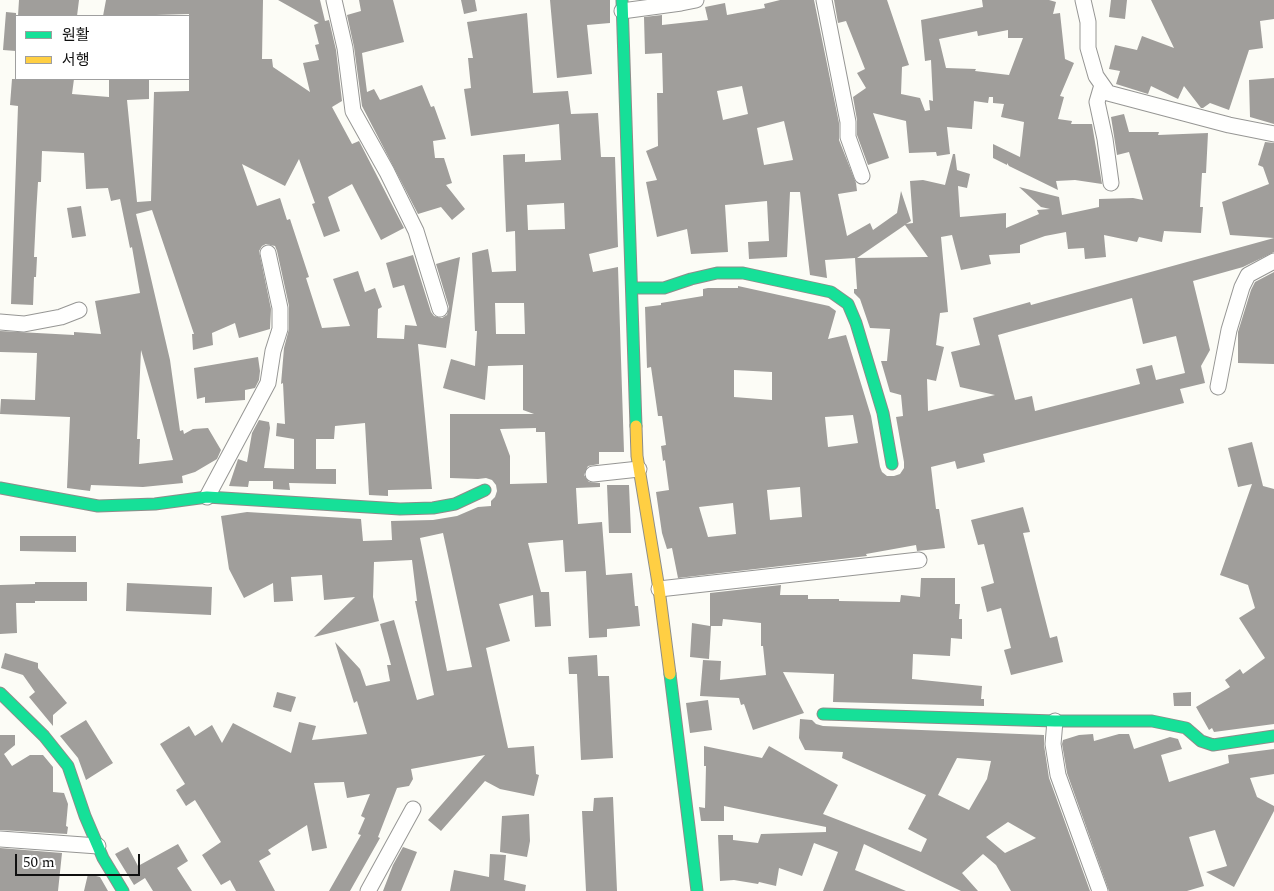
<!DOCTYPE html>
<html>
<head>
<meta charset="utf-8">
<style>
  body { margin:0 }
  #map { position:relative; width:1274px; height:891px; overflow:hidden; background:#fcfcf6; font-family:Spectral,"Noto Sans KR",serif }
  canvas { display:block }
  .legend { position:absolute; left:15px; top:15px; width:175px; height:65px; box-sizing:border-box; background:#fff; border:1px solid #9f9f9f; margin:0; padding:6px 9px; list-style:none; font-size:15px; color:#101010 }
  .legend li { display:flex; align-items:center; gap:10px; height:25px }
  .legend b { width:25px; border:1px solid #9f9f9f }
  .scale { position:absolute; left:15px; top:854px; width:125px; height:22px; box-sizing:border-box; border:2px solid #101010; border-top:0; padding-left:6px; font-size:15px; line-height:18px; white-space:nowrap; color:#101010; -webkit-text-stroke:4px #fff; paint-order:stroke }
</style>
</head>
<body>
<div id="map">
<canvas width="1274" height="891"></canvas>
<ul class="legend">
<li><b style="height:6px;background:#16e098"></b>원활</li>
<li><b style="height:6px;background:#ffcf43"></b>서행</li>
</ul>
<div class="scale">50 m</div>
</div>
<script>
const context = document.querySelector('canvas').getContext('2d');
context.lineJoin = 'round';
function fillPath(path, color) {
  context.fillStyle = color;
  context.fill(path, 'evenodd');
}
function poly(rows) {
  const path = new Path2D();
  for (const r of rows) {
    path.moveTo(r[0], r[1]);
    for (let i = 2; i < r.length; i += 2) path.lineTo(r[i], r[i + 1]);
  }
  return path;
}
function stroke(path, color, width, dash) {
  context.strokeStyle = color;
  context.lineWidth = width;
  context.lineCap = dash ? 'butt' : 'round';
  context.setLineDash(dash || []);
  context.stroke(path);
}
fillPath(poly([
  [19,0,79,0,77,16,18,16],
  [106,0,263,0,262,59,272,59,273,67,310,92,303,63,319,60,315,45,319,44,314,25,319,23,278,0,320,0,325,21,329,20,336,50,342,101,332,107,352,144,359,141,404,228,381,240,352,184,328,197,340,231,324,237,312,204,315,203,299,159,285,186,242,164,257,206,280,198,287,220,290,219,309,277,306,278,322,328,350,326,333,279,358,271,365,292,375,288,382,307,378,309,377,338,404,339,405,325,417,326,404,285,393,288,386,263,413,255,431,312,434,316,442,318,447,315,449,307,436,264,460,257,446,348,418,344,432,489,388,490,388,496,369,495,365,423,335,426,334,439,316,439,316,469,336,469,336,484,289,483,290,490,273,489,273,481,249,481,248,487,229,486,238,459,247,462,252,433,259,420,269,422,270,428,264,468,294,469,294,439,276,436,277,423,285,424,283,383,281,384,284,348,289,329,289,306,277,251,275,246,266,244,262,246,259,251,271,309,270,329,239,338,235,323,212,333,213,345,193,350,192,334,194,334,152,210,136,214,170,360,180,431,183,430,184,434,193,429,208,428,221,450,217,459,195,472,182,476,183,483,143,487,91,485,90,491,67,488,70,417,0,414,1,399,35,400,37,353,0,352,0,331,74,335,74,332,101,334,95,301,140,293,132,247,130,248,120,199,111,201,108,188,86,189,84,153,42,151,41,182,38,182,36,215,34,257,37,257,36,277,34,277,33,305,11,304,18,106,10,105,12,79,74,79,72,94,109,97,109,79,149,79,149,99,127,100,137,202,151,201,154,92,189,91,189,14,156,15,156,16,103,16],
  [141,350,168,443,173,460,139,464,140,439,137,439],
  [359,0,393,0,404,42,362,53,367,92,374,89,380,100,422,85,431,107,434,106,446,139,433,141,435,158,444,158,452,183,446,185,465,209,452,220,441,207,418,214,362,106,354,47,347,15,361,11],
  [461,0,475,0,477,11,464,14],
  [550,0,610,0,610,23,587,25,592,74,557,78],
  [780,0,814,0,839,123,839,140,856,183,857,191,838,194,847,236,870,223,873,230,897,213,901,191,911,221,906,224,913,223,910,181,923,180,945,185,953,154,955,154,957,170,970,174,967,188,958,186,960,217,1006,213,1006,228,1039,214,1037,210,1050,209,1041,207,1019,187,1059,197,1062,215,1099,207,1099,199,1133,198,1143,200,1129,152,1117,155,1111,117,1124,114,1129,132,1159,132,1158,135,1208,133,1206,173,1202,173,1200,207,1203,207,1201,233,1164,231,1162,242,1139,237,1137,242,1104,235,1106,257,1085,259,1084,248,1068,249,1066,232,1045,236,1020,245,1020,253,989,255,991,264,961,270,952,235,941,237,948,312,940,313,936,345,944,347,936,381,927,379,928,411,995,395,960,387,951,352,980,345,973,318,1030,302,1031,305,1274,238,1274,252,1243,267,1193,281,1210,350,1201,366,1205,383,1180,389,1184,403,983,454,985,462,957,469,955,461,931,467,936,509,939,509,945,548,917,551,916,545,866,554,867,556,678,578,672,548,667,549,662,533,656,492,669,490,665,460,663,461,661,446,666,445,662,416,658,416,651,367,647,368,645,307,661,305,661,303,703,296,703,289,708,288,738,288,738,286,829,306,836,311,828,339,846,335,871,416,880,467,882,472,887,476,894,476,900,474,904,468,904,462,896,417,903,416,901,395,890,392,881,361,887,361,890,329,870,328,860,299,854,293,854,289,857,289,855,258,825,260,827,278,810,275,800,192,790,192,787,257,749,259,748,242,769,241,767,201,725,205,728,252,691,254,687,229,657,237,646,182,657,180,646,151,658,146,657,93,663,93,662,53,645,54,644,17,662,15,662,25,708,20,705,7,725,3,727,15,765,8,764,4],
  [742,86,748,114,723,120,717,91],
  [784,121,793,160,764,165,757,128],
  [905,225,928,257,856,258,857,258],
  [1132,298,1143,344,1176,336,1185,373,1156,380,1152,365,1136,369,1140,384,1035,411,1032,396,1015,400,998,335],
  [734,370,772,372,772,400,734,397],
  [853,415,858,443,828,447,825,417],
  [800,487,802,517,770,520,767,490],
  [733,503,736,534,708,537,699,507],
  [834,0,887,0,909,65,902,67,901,94,920,98,925,111,930,110,929,100,933,101,931,60,925,61,921,20,983,7,982,0,1049,0,1056,2,1053,14,1060,13,1065,59,1074,63,1060,96,1064,97,1058,119,1072,121,1071,124,1092,124,1102,184,1075,180,1056,181,1058,190,1009,166,1007,163,1007,165,993,158,993,144,1020,157,1024,122,1001,117,1004,104,993,103,993,97,989,97,988,103,974,101,972,129,947,127,950,154,937,156,936,152,909,153,906,121,873,113,889,158,868,165,857,135,857,120,853,97,866,88,857,73,865,69,846,21,838,23],
  [1008,30,1008,38,1023,38,1009,75,975,71,976,69,946,68,939,39,977,31,978,36],
  [1111,0,1127,0,1125,19,1109,17],
  [1151,0,1274,0,1274,19,1260,21,1263,48,1249,50,1229,110,1210,103,1203,108,1201,108,1184,86,1178,99,1151,86,1148,94,1116,84,1120,71,1109,69,1115,45,1137,50,1142,36,1174,48],
  [6,12,16,13,16,51,3,50],
  [527,13,533,93,568,91,571,114,598,113,601,157,615,157,618,247,589,254,593,272,618,267,624,452,599,452,599,464,588,466,584,475,589,482,600,483,600,487,576,488,578,524,602,522,606,575,632,573,635,606,638,606,640,626,607,629,607,637,589,638,586,571,565,572,563,540,528,543,541,592,549,592,551,626,535,627,533,595,499,604,510,641,486,648,508,748,534,746,536,774,539,775,534,796,500,789,485,781,441,831,428,820,485,755,411,769,413,779,409,786,397,788,378,837,380,838,350,891,329,891,361,835,358,834,365,818,361,816,370,794,347,798,344,782,314,783,327,848,312,851,307,825,268,850,271,854,259,861,275,891,236,891,230,880,221,885,202,855,221,842,195,800,186,806,176,790,185,784,160,744,189,726,195,736,212,725,222,743,233,723,291,753,299,722,316,726,312,740,367,734,357,701,354,703,335,642,360,669,366,686,390,681,387,665,391,665,380,624,394,620,417,700,434,695,415,601,417,601,412,560,374,562,373,597,379,621,314,637,355,597,324,600,322,575,291,577,293,601,274,602,273,583,244,598,229,569,221,516,247,512,361,519,363,541,392,540,391,521,433,520,457,516,478,507,491,506,491,501,495,497,497,491,496,485,492,480,486,478,478,479,450,478,450,414,534,414,523,410,523,365,488,366,485,400,443,388,451,359,475,366,477,331,475,331,472,253,488,249,492,272,516,271,515,231,506,232,503,155,525,154,525,162,561,160,559,124,471,136,464,89,471,88,468,58,473,58,467,22],
  [564,203,565,229,528,230,527,205],
  [495,303,524,303,525,334,496,334],
  [536,428,536,432,545,432,547,483,510,484,510,456,500,429],
  [443,533,472,667,447,671,420,538],
  [1274,78,1274,124,1250,117,1249,80],
  [1265,142,1274,143,1274,238,1230,235,1222,202,1269,184,1263,167,1258,165],
  [81,206,86,236,72,238,67,208],
  [1274,272,1274,364,1238,363,1238,332,1251,290,1255,282],
  [258,357,260,371,259,380,255,388,245,390,245,400,205,403,205,397,197,399,194,368],
  [1252,442,1263,486,1274,489,1274,724,1214,732,1212,728,1209,730,1196,707,1230,687,1225,680,1240,669,1243,674,1265,658,1239,618,1255,608,1248,585,1220,575,1252,484,1238,487,1228,448],
  [607,485,629,485,631,533,609,533],
  [1023,507,1030,532,1023,533,1050,638,1057,636,1063,662,1011,675,1004,650,1011,648,1001,608,987,612,981,587,994,583,984,544,978,545,971,520],
  [20,536,76,536,76,552,20,551],
  [921,578,955,578,955,604,960,604,959,619,962,619,962,639,951,638,950,656,913,654,912,679,982,686,981,699,984,699,984,706,833,702,834,674,783,672,804,713,753,730,744,704,741,705,739,698,700,696,703,660,721,661,720,680,766,675,763,646,761,646,761,623,723,619,722,626,711,626,709,659,690,657,692,623,710,626,710,593,781,585,780,595,808,595,808,599,839,599,839,601,900,602,901,595,920,597],
  [35,582,87,582,87,601,35,601,35,603,16,603,17,633,0,634,0,585,35,584],
  [127,583,212,587,211,615,126,611],
  [5,653,38,663,38,668,67,703,53,715,53,726,29,697,35,692,23,675,1,668],
  [597,655,598,676,609,676,613,758,581,760,577,674,569,674,568,657],
  [277,692,296,697,291,712,273,707],
  [1191,692,1191,706,1174,706,1173,693],
  [708,700,712,730,690,733,686,703],
  [800,719,812,720,816,724,823,726,1044,735,1044,745,1049,778,1090,891,1011,891,996,865,983,854,962,873,978,891,961,891,864,844,855,870,906,891,823,891,838,852,814,843,802,876,779,868,776,886,759,882,758,884,734,880,720,881,718,835,733,835,733,840,758,843,761,834,826,832,826,827,724,806,724,821,701,821,699,807,705,808,706,766,704,766,704,746,762,758,769,746,838,785,823,814,921,852,927,839,908,829,926,795,842,758,843,752,805,750,799,738],
  [957,758,991,761,987,779,969,810,938,795],
  [1008,822,1036,838,1005,853,986,837],
  [86,720,113,763,86,780,78,758,60,736],
  [1093,734,1094,741,1119,734,1129,734,1134,749,1170,737,1178,739,1182,749,1161,755,1169,782,1229,763,1228,755,1274,749,1274,774,1250,778,1257,797,1274,806,1274,811,1234,887,1206,872,1227,866,1215,830,1189,837,1204,886,1187,891,1109,891,1067,773,1062,744,1063,740,1079,735],
  [0,735,15,735,15,745,4,754,12,766,30,755,43,755,53,767,53,792,64,793,68,804,66,826,68,827,67,834,0,830],
  [613,797,617,891,586,891,582,811,593,811,594,798],
  [529,814,530,841,527,857,500,852,502,816],
  [178,844,188,861,177,868,192,891,153,891,145,878,134,885,115,854,128,847,138,866],
  [403,847,417,852,401,891,383,891,393,865],
  [0,848,62,853,58,891,0,891],
  [490,854,506,855,504,880,526,885,525,891,450,891,454,870,489,877],
  [88,874,100,877,108,891,84,891]
]), '#a09e9b');
const street = poly([
  [334,0,345,48,353,111,387,172,416,231,440,309],
  [824,0,848,122,848,137,862,176],
  [1083,0,1088,22,1088,48,1096,76,1108,93,1229,125,1274,134],
  [622,11,681,3,696,0],
  [1102,85,1097,102,1105,139,1111,183],
  [0,322,24,324,61,317,79,310],
  [1218,387,1229,330,1242,287,1248,275,1274,261],
  [593,474,639,469],
  [207,497,268,383,273,351,280,329,280,308,268,253],
  [659,589,919,560],
  [1055,721,1053,744,1058,775,1100,891],
  [0,839,98,846],
  [368,891,413,809]
]);
const fast = poly([
  [622,0,636,426],
  [632,288,664,288,691,279,717,273,743,273,831,292,848,304,856,323,883,413,892,464],
  [0,488,98,506,155,504,207,497,400,509,433,508,455,504,485,490],
  [670,674,697,891],
  [0,693,44,736,68,766,85,816,103,858,123,891],
  [823,714,1055,721,1152,721,1186,728,1201,741,1213,745,1274,736]
]);
const slow = poly([
  [636,426,637,456,659,589,670,674]
]);
stroke(street, '#969694', 17);
stroke(fast, '#8d8d8a', 13);
stroke(slow, '#8d8d8a', 13);
stroke(street, '#fffffe', 15);
stroke(fast, '#16e098', 11);
stroke(slow, '#ffcf43', 11);
</script>
</body>
</html>
